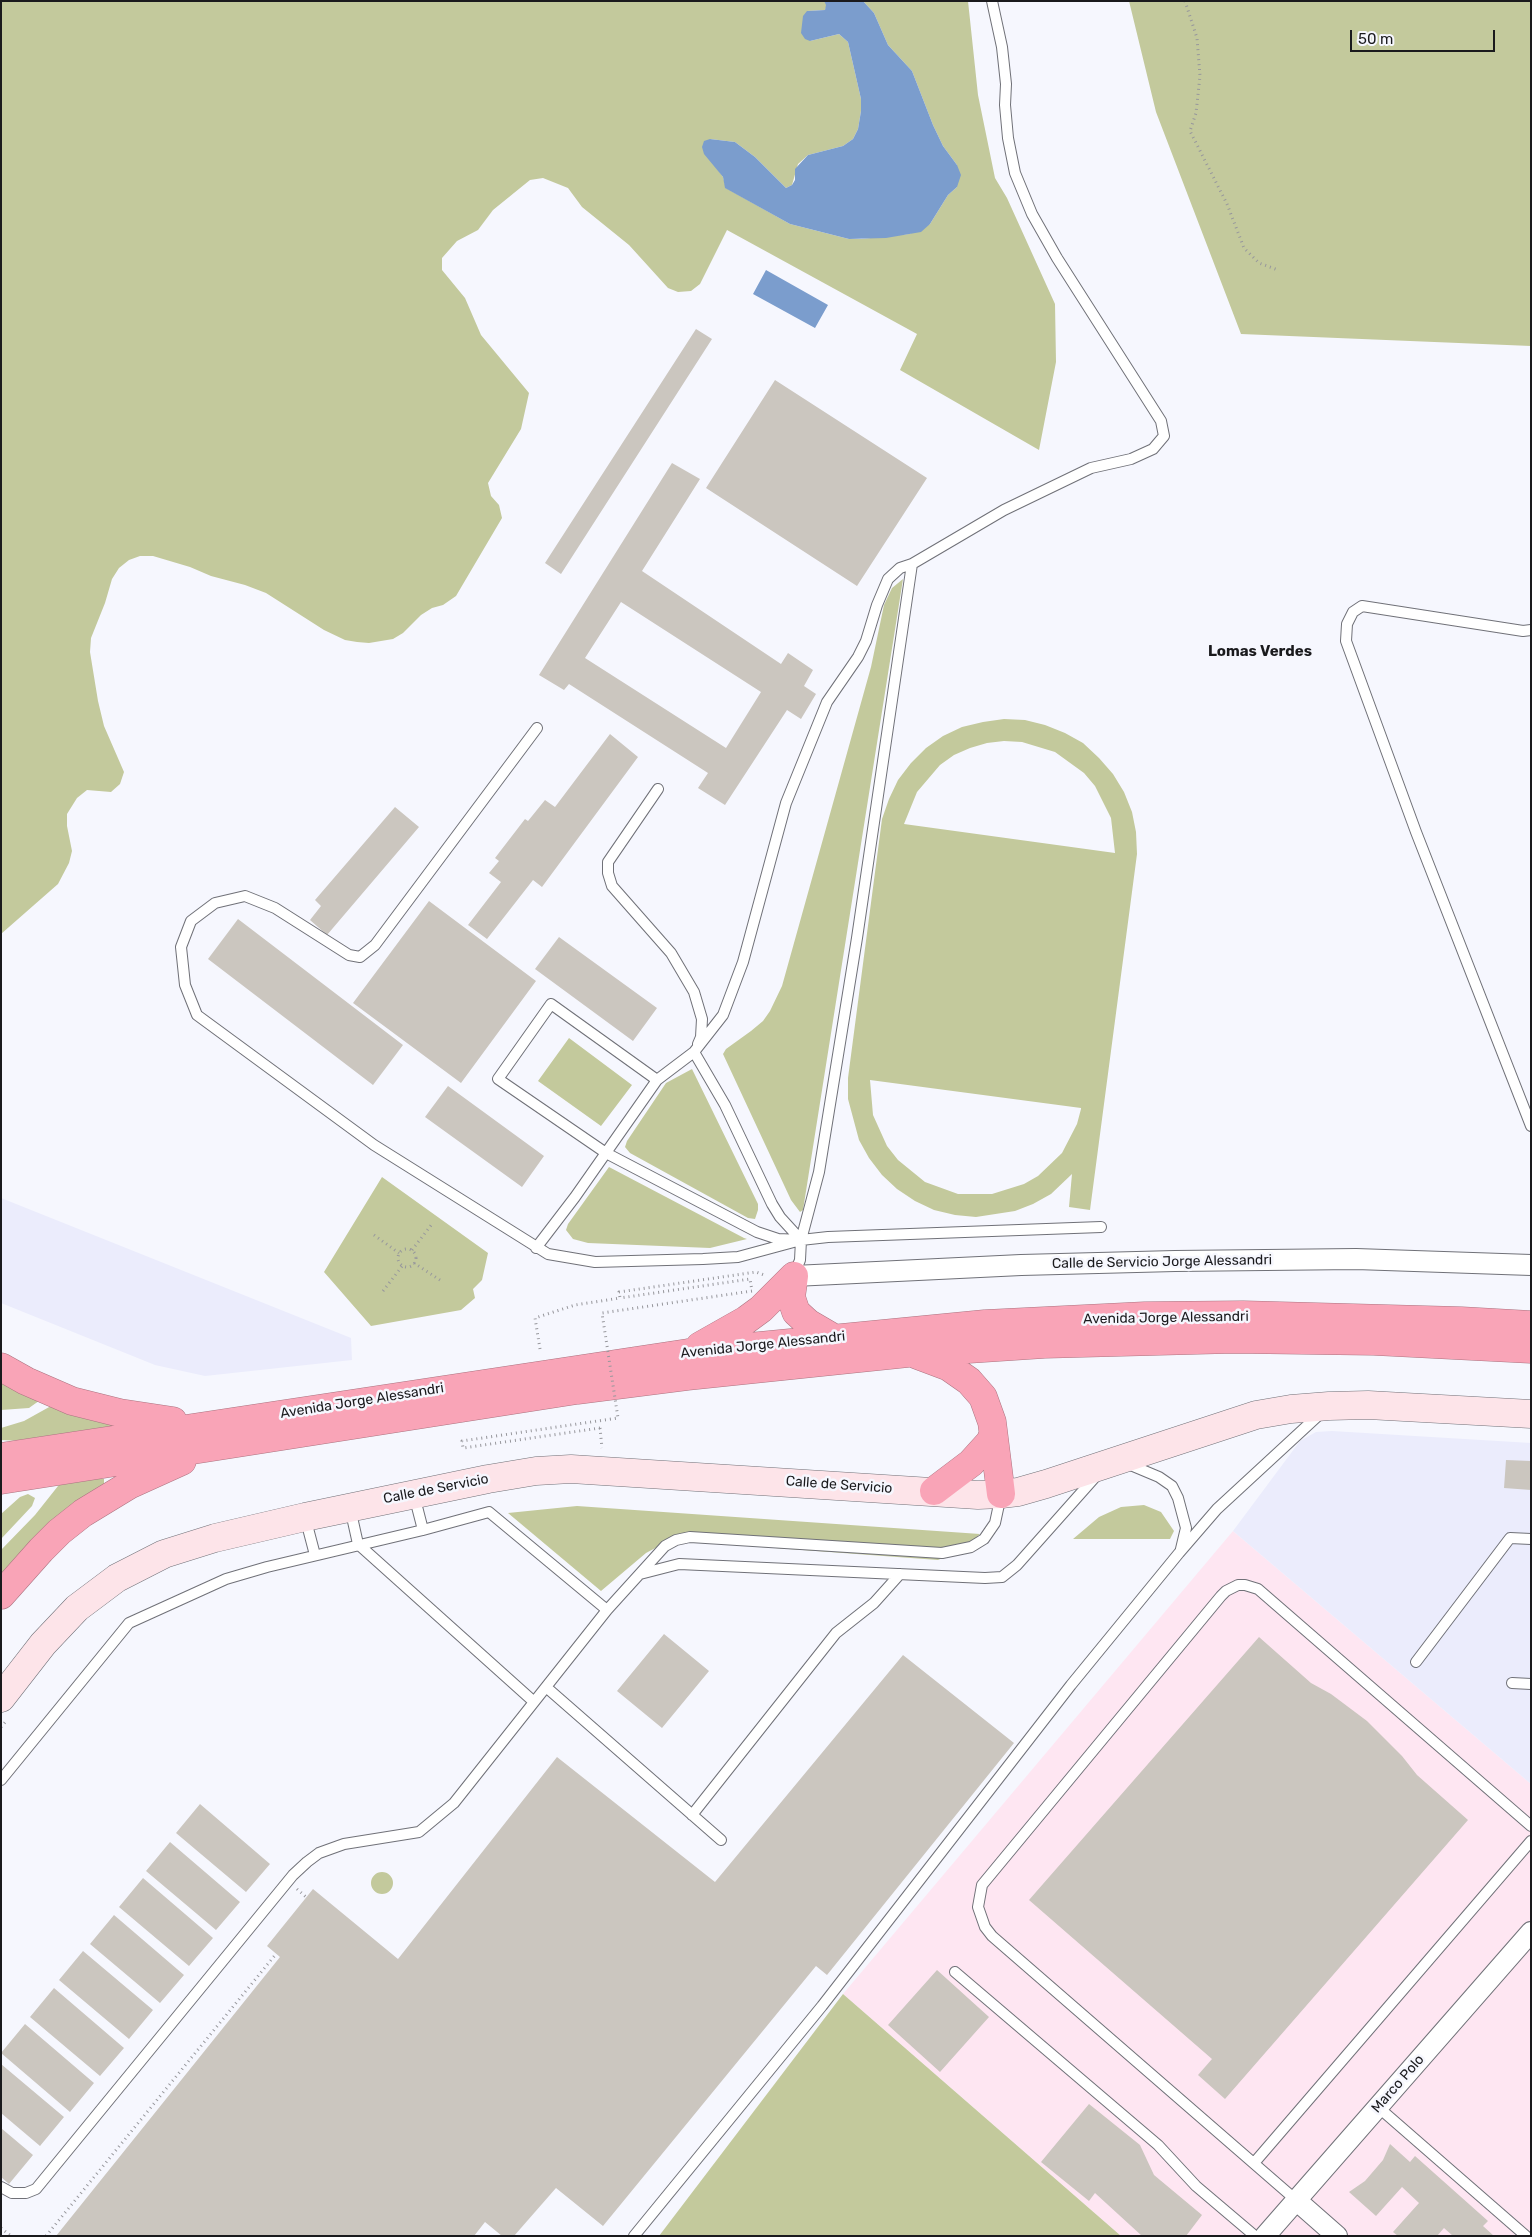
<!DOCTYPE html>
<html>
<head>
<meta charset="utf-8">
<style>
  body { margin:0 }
  #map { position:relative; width:1532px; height:2237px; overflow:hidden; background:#f6f7fe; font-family:Rubik,sans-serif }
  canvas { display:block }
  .frame { position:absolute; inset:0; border:2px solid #1a1a1d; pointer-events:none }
  .scale { position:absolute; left:1350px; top:30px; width:145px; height:22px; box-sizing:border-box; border:2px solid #1a1a1d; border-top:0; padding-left:6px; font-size:15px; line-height:18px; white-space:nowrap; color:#1a1a1d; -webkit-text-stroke:4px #f6f7fe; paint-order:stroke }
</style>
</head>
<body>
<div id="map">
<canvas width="1532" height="2237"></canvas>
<div class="frame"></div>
<div class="scale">50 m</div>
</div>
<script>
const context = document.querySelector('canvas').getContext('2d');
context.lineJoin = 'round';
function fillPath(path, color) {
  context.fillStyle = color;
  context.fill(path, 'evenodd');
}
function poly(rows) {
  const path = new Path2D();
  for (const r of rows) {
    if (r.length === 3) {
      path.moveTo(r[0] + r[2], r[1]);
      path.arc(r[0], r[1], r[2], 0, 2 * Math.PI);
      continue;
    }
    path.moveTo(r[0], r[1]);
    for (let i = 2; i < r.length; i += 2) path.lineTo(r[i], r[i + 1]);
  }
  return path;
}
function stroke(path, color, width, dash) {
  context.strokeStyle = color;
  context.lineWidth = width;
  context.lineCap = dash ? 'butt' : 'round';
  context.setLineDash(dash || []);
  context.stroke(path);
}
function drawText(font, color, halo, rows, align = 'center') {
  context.font = font + ' Rubik,sans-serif';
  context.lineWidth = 5;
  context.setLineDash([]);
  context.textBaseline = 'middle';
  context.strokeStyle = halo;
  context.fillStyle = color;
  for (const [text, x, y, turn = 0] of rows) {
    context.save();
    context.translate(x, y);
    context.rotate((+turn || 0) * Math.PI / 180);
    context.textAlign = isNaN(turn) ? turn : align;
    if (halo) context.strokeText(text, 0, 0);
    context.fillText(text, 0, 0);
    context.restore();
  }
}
fillPath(poly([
  [1233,1531,1531,1784,1531,2236,1121,2236,843,1994]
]), '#fee6f2');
fillPath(poly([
  [1,1198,351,1338,352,1360,205,1376,155,1365,1,1303],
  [1332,1431,1531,1443,1531,1784,1233,1531,1300,1441,1316,1432]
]), '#ebecfc');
fillPath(poly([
  [1,1,824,1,827,5,825,10,807,11,810,41,839,34,848,42,861,99,861,111,858,129,853,139,843,146,808,155,798,164,792,185,786,188,755,157,735,142,710,139,716,167,723,177,726,188,790,224,849,239,861,239,909,234,930,224,948,195,957,187,957,165,943,146,933,125,912,71,888,45,874,13,863,1,968,1,978,95,995,178,1007,198,1055,304,1056,362,1039,450,900,370,917,334,727,230,700,284,691,291,678,292,668,288,629,245,582,207,568,188,543,178,530,180,493,210,478,230,457,241,442,258,442,270,465,298,481,335,529,393,521,429,488,483,491,496,499,505,502,518,456,596,443,605,432,608,421,615,403,633,393,639,369,643,357,642,345,640,324,630,266,593,245,585,211,576,190,567,153,556,140,556,129,560,119,568,112,579,105,603,91,638,90,652,98,701,104,726,124,772,120,784,111,792,87,790,77,798,67,814,67,826,72,851,69,863,58,884,1,934],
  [1129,1,1531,1,1531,346,1241,334,1156,112],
  [903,579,803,1210,800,1212,791,1200,723,1054,726,1049,751,1031,763,1021,770,1011,782,986,871,667,884,605,892,588],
  [1004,719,1025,720,1045,725,1065,733,1083,743,1099,758,1113,774,1124,792,1132,812,1136,832,1137,854,1090,1210,1069,1207,1072,1174,1051,1194,1033,1204,1015,1211,976,1217,955,1215,934,1210,915,1201,897,1189,882,1175,869,1158,859,1140,848,1099,848,1078,882,819,889,799,898,780,911,763,926,748,943,736,962,727,983,722],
  [1004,741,1022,742,1055,752,1084,773,1095,786,1111,818,1115,853,904,824,917,792,940,765,954,755,970,748,987,743],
  [870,1080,1081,1108,1081,1109,1077,1124,1062,1153,1038,1176,1024,1184,992,1194,958,1194,925,1182,898,1160,887,1146,873,1115],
  [569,1038,632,1085,601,1126,538,1081],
  [692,1069,758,1204,758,1210,755,1219,748,1218,630,1153,625,1147,627,1141,666,1083],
  [609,1167,744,1238,747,1239,710,1248,588,1243,573,1239,566,1230,568,1224],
  [382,1177,488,1253,482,1280,473,1289,475,1298,461,1310,371,1326,324,1272],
  [1,1375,43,1398,29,1408,1,1410],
  [51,1406,124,1425,22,1441,1,1440,1,1428,24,1421],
  [100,1478,104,1479,104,1486,1,1576,1,1550,35,1515,62,1481],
  [28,1494,35,1498,32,1506,1,1539,1,1514,20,1497],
  [1144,1505,1161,1512,1174,1531,1170,1539,1073,1539,1099,1517,1121,1507],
  [577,1506,980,1534,962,1550,938,1560,680,1541,661,1545,646,1553,601,1591,508,1513],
  [382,1883,11],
  [843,1994,1121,2236,659,2236]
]), '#c3c99c');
fillPath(poly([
  [824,1,863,1,874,13,888,45,912,71,933,125,943,146,957,165,961,175,957,187,948,195,930,224,921,232,886,238,849,239,790,224,725,188,723,177,704,154,702,147,704,141,710,139,735,142,755,157,786,188,792,185,795,180,795,169,808,155,843,146,853,139,858,129,861,111,861,99,848,42,839,34,810,41,805,39,801,33,803,16,807,11,825,10,826,5],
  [766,270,828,305,815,328,753,294]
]), '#7b9dcd');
fillPath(poly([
  [696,329,712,339,561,574,545,563],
  [775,380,927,478,857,586,706,488],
  [672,463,700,479,642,571,781,664,788,653,813,670,804,686,816,694,801,719,787,710,725,805,698,788,708,773,569,684,564,690,539,675],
  [621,602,761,692,726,748,585,658],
  [610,734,638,757,542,887,533,880,487,939,468,925,501,882,489,873,499,861,495,858,525,819,528,821,545,800,555,807],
  [395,807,419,827,327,935,310,920,321,906,315,900],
  [429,901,536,981,461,1083,353,1003],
  [238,919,403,1045,373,1085,208,959],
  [559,937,657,1008,633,1041,535,969],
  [448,1086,544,1156,522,1187,425,1117],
  [1506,1460,1531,1461,1531,1490,1504,1488],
  [664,1634,709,1671,662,1728,617,1691],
  [1259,1637,1311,1683,1331,1694,1367,1721,1402,1756,1417,1775,1468,1820,1225,2099,1198,2075,1212,2059,1029,1900],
  [903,1655,1014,1743,827,1975,816,1966,603,2226,556,2188,514,2236,502,2236,485,2222,474,2236,56,2236,280,1957,267,1946,313,1889,398,1959,557,1757,715,1882],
  [200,1804,270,1864,246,1892,176,1833],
  [170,1842,240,1902,216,1930,146,1871],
  [143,1878,213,1938,189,1966,119,1907],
  [114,1915,184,1975,160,2003,90,1944],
  [83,1951,153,2010,129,2039,59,1980],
  [937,1970,989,2017,940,2072,888,2025],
  [54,1988,124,2048,100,2076,30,2017],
  [25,2024,94,2083,70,2112,1,2053],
  [1,2064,64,2117,40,2146,1,2113],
  [1089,2104,1140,2145,1154,2175,1202,2215,1186,2236,1142,2236,1095,2193,1089,2201,1041,2162],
  [1,2128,33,2155,9,2184,1,2177],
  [1390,2144,1410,2162,1415,2156,1488,2221,1483,2226,1494,2236,1453,2236,1444,2228,1437,2236,1398,2236,1393,2232,1419,2203,1402,2187,1376,2216,1349,2192,1365,2181,1383,2160]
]), '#cbc6bf');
const lane = poly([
  [1531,630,1523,631,1362,606,1353,612,1347,624,1346,641,1416,832,1531,1126],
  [537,728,375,945,360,957,349,955,275,908,245,896,215,903,191,921,181,947,185,985,197,1015,374,1145,548,1254,595,1262,703,1259,738,1257,801,1240],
  [658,789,608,862,608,873,612,886,671,953,694,992,702,1019,701,1037,698,1044],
  [694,1052,725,1105,772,1204,780,1217,801,1240],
  [657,1080,551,1004,498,1079,606,1153,757,1232,778,1239,801,1240,828,1237,1101,1227],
  [536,1248,575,1197,657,1080,694,1052,723,1015,743,962,786,803,827,702,858,657,866,641,877,605,888,579,900,568,912,564,1004,510,1091,468,1131,459,1153,449,1164,436,1161,421,1057,258,1032,214,1015,173,1008,138,1005,105,1006,84,1002,47,992,1],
  [794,1275,800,1260,801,1240,819,1172,857,938,912,564],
  [1128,1464,1159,1477,1172,1486,1178,1498,1186,1528,1181,1549],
  [414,1495,423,1530],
  [350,1508,358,1544,533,1701],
  [305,1517,315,1555],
  [640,1574,679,1564,985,1578,1002,1577,1017,1565,1097,1475],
  [1416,1662,1510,1538,1531,1539],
  [1512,1683,1531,1684],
  [546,1687,721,1840],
  [1,1780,129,1623,226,1579,267,1567,423,1530,489,1512,607,1610],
  [692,1815,836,1633,874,1603,900,1574],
  [955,1972,1158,2145,1196,2186,1255,2236],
  [1378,2107,1526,2236],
  [1254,2163,1531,1841],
  [1,2187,12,2193,26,2193,36,2189,293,1875,307,1862,319,1853,344,1844,419,1832,454,1803,607,1610,665,1546,676,1540,690,1537,942,1553,971,1547,984,1539,995,1523,1001,1495],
  [1296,2200,992,1936,985,1927,978,1907,982,1885,1221,1596,1226,1591,1238,1585,1245,1585,1258,1589,1531,1826],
  [634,2236,822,2006,1071,1685,1179,1553,1217,1509,1321,1413]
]);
const street = poly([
  [794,1276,1021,1265,1175,1261,1356,1259,1531,1265],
  [1296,2200,1337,2236],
  [1265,2236,1531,1932]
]);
const secondary = poly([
  [1,1698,43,1644,77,1608,117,1578,164,1554,215,1538,305,1517,488,1479,536,1471,571,1469,978,1495,1001,1494,1018,1492,1046,1484,1256,1415,1291,1409,1329,1406,1368,1405,1531,1414]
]);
const highway = poly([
  [794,1276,791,1297,796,1312,808,1323,832,1337],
  [700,1346,746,1320,761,1309,794,1276],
  [917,1355,949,1367,969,1381,983,1397,992,1422,1001,1494],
  [1,1367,26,1381,72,1401,120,1413,173,1421],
  [1,1457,688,1353,985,1324,1145,1316,1243,1315,1461,1321,1531,1325],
  [1,1480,577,1390,687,1376,908,1353,1044,1344,1234,1339,1374,1341,1531,1349],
  [934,1491,971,1463,990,1442,993,1435],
  [1,1595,41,1550,59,1532,83,1513,129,1485,182,1461]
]);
stroke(lane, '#707178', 12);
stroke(street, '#707178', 22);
stroke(secondary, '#707178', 29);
stroke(highway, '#ab7481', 29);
stroke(poly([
  [1185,1,1197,38,1200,76,1196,113,1190,131,1227,204,1244,248,1259,263,1278,270],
  [374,1235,399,1253],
  [407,1258,9],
  [412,1250,432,1224],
  [414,1263,440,1280],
  [383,1291,403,1265],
  [540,1349,535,1318,575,1305,620,1298,619,1292,756,1272,764,1275],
  [600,1428,602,1448],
  [1,1727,7,1720],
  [297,1889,306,1897],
  [1,2228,11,2236],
  [46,2236,276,1954]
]), '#97979c', 3, [1, 4]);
stroke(lane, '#fff', 10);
stroke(street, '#fff', 20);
stroke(secondary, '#fde4e9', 28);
stroke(highway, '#f9a4b7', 28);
stroke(poly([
  [600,1428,463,1448,462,1441,618,1418,602,1313,752,1291,750,1279,620,1298]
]), '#97979c', 3, [1, 4]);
drawText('14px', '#1a1a1d', '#f6f7fe', [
  ["Calle de Servicio Jorge Alessandri",1162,1262,-1],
  ["Avenida Jorge Alessandri",1166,1318,-1],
  ["Avenida Jorge Alessandri",763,1345,-6],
  ["Avenida Jorge Alessandri",362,1401,-9],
  ["Calle de Servicio",839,1485,4],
  ["Calle de Servicio",436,1489,-11],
  ["Marco Polo",1398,2084,-49]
]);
drawText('bold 15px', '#1a1a1d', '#f6f7fe', [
  ["Lomas Verdes",1260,652]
]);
</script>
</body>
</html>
